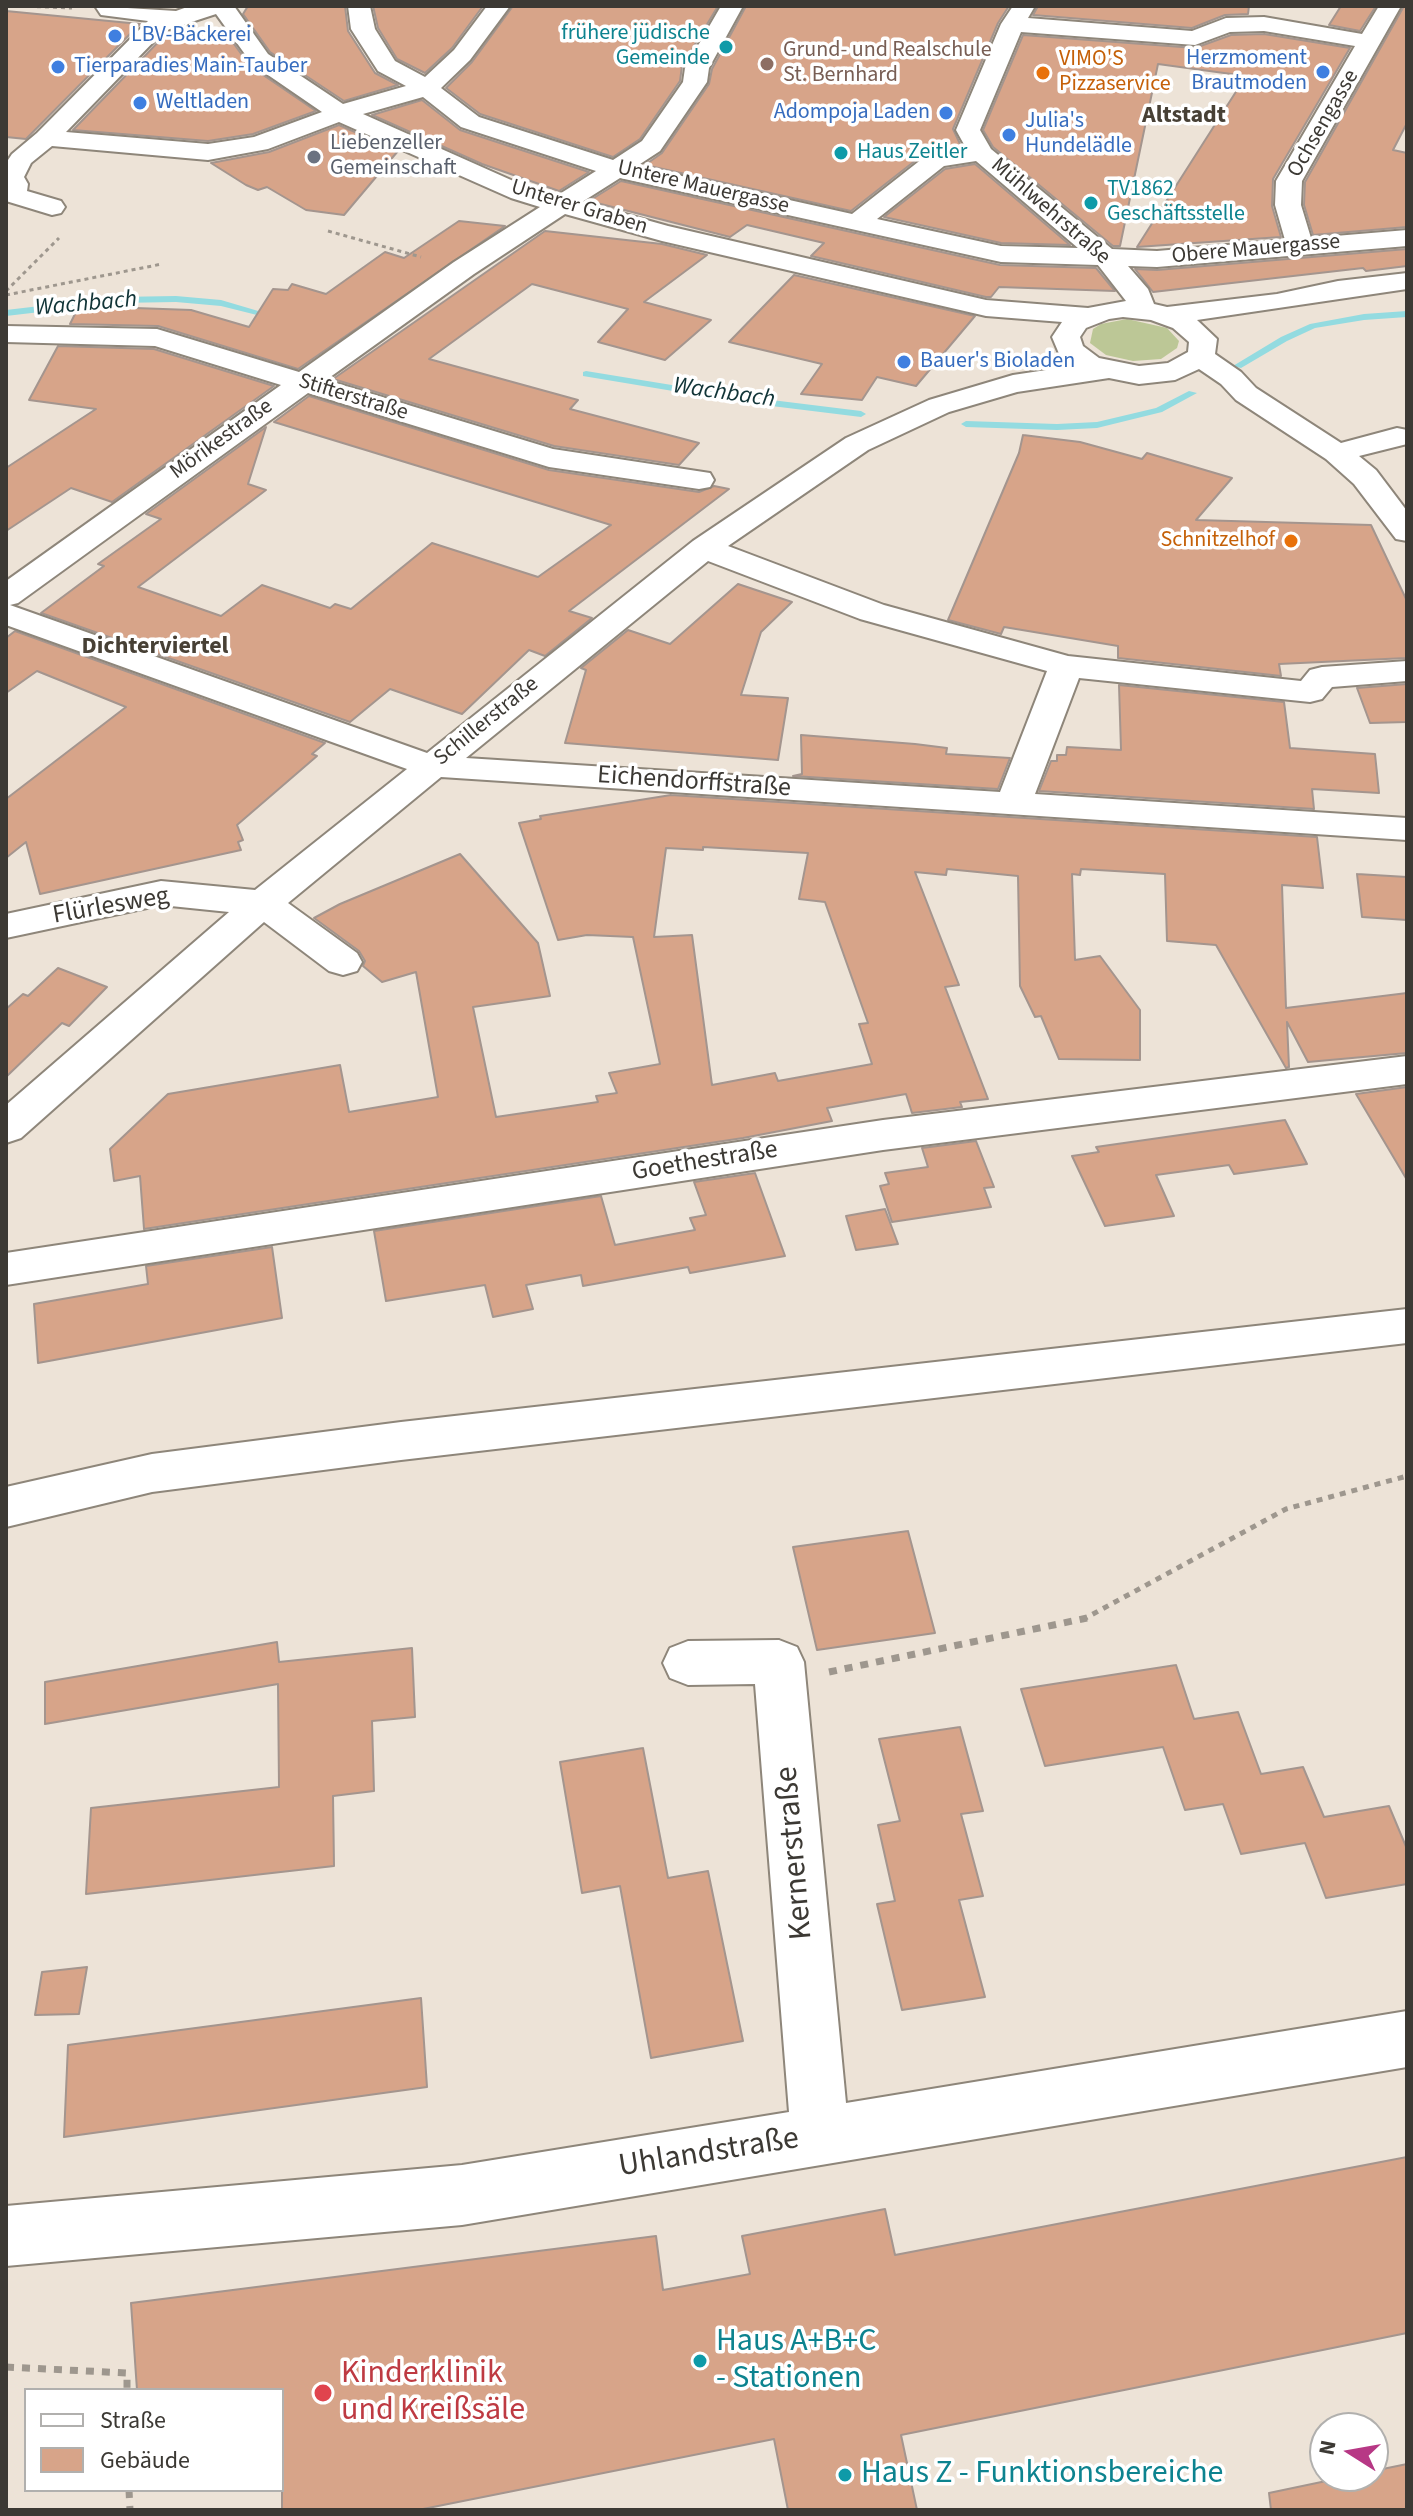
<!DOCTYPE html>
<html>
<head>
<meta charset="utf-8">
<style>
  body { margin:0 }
  #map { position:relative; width:1413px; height:2516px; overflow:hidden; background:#ede3d7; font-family:"Source Sans 3",sans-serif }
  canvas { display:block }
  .frame { position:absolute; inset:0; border:8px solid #3c3934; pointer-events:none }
  .legend { position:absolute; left:24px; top:2388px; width:260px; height:104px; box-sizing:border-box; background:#fff; border:2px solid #b1b0ae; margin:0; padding:10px 14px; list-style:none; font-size:24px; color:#3c3934 }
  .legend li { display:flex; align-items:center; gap:16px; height:40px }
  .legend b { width:40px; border:2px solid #b1b0ae }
  .north { position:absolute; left:1309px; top:2412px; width:80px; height:80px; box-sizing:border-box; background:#fff; border:2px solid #b1b0ae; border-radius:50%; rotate:281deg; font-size:22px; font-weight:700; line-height:32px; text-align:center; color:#3c3934 }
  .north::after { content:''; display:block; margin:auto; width:28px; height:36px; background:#b73885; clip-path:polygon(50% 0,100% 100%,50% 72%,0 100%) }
</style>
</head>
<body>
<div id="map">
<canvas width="1413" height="2516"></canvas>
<div class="frame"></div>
<ul class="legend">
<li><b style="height:10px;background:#fff"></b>Straße</li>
<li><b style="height:22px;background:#d7a489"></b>Gebäude</li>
</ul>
<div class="north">N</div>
</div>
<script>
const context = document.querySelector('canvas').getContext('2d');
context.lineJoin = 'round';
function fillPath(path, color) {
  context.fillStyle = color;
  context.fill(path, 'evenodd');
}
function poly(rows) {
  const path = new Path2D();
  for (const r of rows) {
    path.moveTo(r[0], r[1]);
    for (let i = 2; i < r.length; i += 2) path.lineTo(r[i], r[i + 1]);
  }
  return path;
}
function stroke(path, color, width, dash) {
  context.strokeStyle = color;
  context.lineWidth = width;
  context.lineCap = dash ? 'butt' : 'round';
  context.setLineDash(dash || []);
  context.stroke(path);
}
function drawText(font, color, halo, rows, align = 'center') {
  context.font = font + ' "Source Sans 3",sans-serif';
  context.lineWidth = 7;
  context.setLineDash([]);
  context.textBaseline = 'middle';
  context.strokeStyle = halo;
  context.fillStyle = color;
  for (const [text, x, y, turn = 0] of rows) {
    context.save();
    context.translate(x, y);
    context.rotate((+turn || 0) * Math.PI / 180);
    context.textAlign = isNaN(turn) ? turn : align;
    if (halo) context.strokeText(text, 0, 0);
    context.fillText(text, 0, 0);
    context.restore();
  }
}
fillPath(poly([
  [1127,319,1167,328,1179,341,1177,348,1161,359,1133,361,1106,355,1090,343,1093,329,1101,324]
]), '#bcc796');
fillPath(poly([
  [176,296,221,300,265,313,261,316,221,306,176,302,117,303,6,316,6,310,117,297,176,296],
  [1407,311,1407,317,1364,320,1315,328,1287,341,1241,368,1233,366,1281,337,1310,324,1364,314,1407,311],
  [586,371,739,396,861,411,866,414,861,417,739,402,583,376,583,372,586,371],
  [1189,391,1197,393,1162,412,1097,428,1057,430,966,427,961,424,966,421,1057,424,1097,422,1156,408,1189,391]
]), '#93dbe0');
const building = poly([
  [248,6,345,6,348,31,375,73,398,85,344,101,270,52,243,14,248,6],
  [373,6,483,6,452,48,425,73,397,59,378,28,373,6],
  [513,6,718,6,682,66,680,81,640,139,613,157,480,114,446,88,472,62,513,6],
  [746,6,1009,6,998,23,953,129,961,146,925,153,851,211,645,165,662,153,709,84,712,69,746,6],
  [1038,6,1249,6,1248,14,1225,15,1192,28,1033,15,1038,6],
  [1341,6,1376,6,1360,31,1329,25,1341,6],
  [1404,6,1407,6,1407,123,1393,150,1407,153,1407,227,1313,235,1304,205,1305,182,1404,6],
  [6,11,140,24,26,139,6,137,6,11],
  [182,28,226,33,250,66,316,111,253,134,208,141,73,130,166,34,182,28],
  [1264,34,1350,48,1273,179,1272,206,1281,237,1137,247,1246,76,1158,64,1120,246,1113,246,993,147,983,130,1023,35,1195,48,1231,35,1264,34],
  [422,100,460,130,589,172,559,191,482,164,372,115,422,100],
  [339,125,398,151,344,215,306,210,267,187,258,190,246,185,211,163,269,152,339,125],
  [975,164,1070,245,1001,243,884,217,945,169,975,164],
  [621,181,1000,265,1096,268,1115,291,999,287,991,297,986,297,811,256,824,243,747,225,730,237,589,201,621,181],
  [459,221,505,226,298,369,158,326,70,324,79,306,191,310,249,327,273,289,288,290,292,284,326,294,385,252,404,258,459,221],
  [545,231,662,244,707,255,644,302,711,320,665,360,598,342,628,309,532,284,429,359,578,400,570,409,699,443,679,465,554,446,333,379,545,231],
  [1407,249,1407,266,1366,271,1363,268,1153,292,1135,269,1157,270,1407,249],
  [794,275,975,316,916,386,877,377,862,400,801,394,822,364,729,342,794,275],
  [58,346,154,349,274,386,112,502,71,488,6,531,6,468,96,409,29,400,58,346],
  [309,396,549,470,699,492,714,486,729,489,569,611,592,618,545,656,529,650,462,714,390,689,350,722,41,613,104,566,98,564,161,519,146,514,266,427,248,484,266,490,138,587,221,616,262,585,330,608,335,604,351,609,432,543,538,577,611,525,274,422,309,396],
  [1023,435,1080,442,1142,459,1147,453,1232,478,1196,520,1371,525,1407,601,1407,658,1279,664,1281,676,1118,658,1118,646,1004,627,1001,634,948,620,1019,453,1023,435],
  [738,584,792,602,761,632,741,695,788,698,778,760,565,743,586,670,581,668,628,630,670,644,738,584],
  [15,631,325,743,312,754,317,756,237,825,243,840,238,842,241,850,40,894,26,842,6,858,6,799,126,707,37,671,6,693,6,638,15,631],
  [1407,684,1407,722,1370,723,1357,688,1407,684],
  [1119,685,1284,702,1290,748,1375,754,1379,793,1312,789,1314,809,1039,791,1051,761,1057,761,1057,755,1066,755,1067,747,1121,750,1119,685],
  [801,735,915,744,947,748,946,754,1010,758,998,789,793,776,802,774,801,735],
  [671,795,1317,837,1323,888,1282,885,1286,1008,1407,993,1407,1053,1308,1062,1287,1022,1289,1067,1286,1068,1216,945,1167,941,1165,874,1081,869,1080,875,1072,874,1075,960,1100,956,1140,1010,1140,1060,1059,1059,1041,1016,1035,1017,1020,986,1018,876,947,869,946,875,915,872,959,985,945,987,988,1099,960,1102,962,1107,912,1113,906,1094,827,1108,832,1121,743,1138,144,1229,140,1176,114,1181,110,1149,168,1094,340,1065,349,1112,438,1097,416,972,382,982,363,966,365,961,359,951,314,918,340,904,460,854,538,943,550,996,473,1007,496,1117,598,1102,596,1096,617,1093,609,1073,660,1064,633,937,587,935,558,940,519,823,541,819,540,816,671,795],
  [703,847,808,853,799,899,825,902,868,1023,859,1024,872,1064,778,1081,775,1073,712,1085,692,935,654,937,666,848,703,850,703,847],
  [1357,874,1407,877,1407,920,1362,917,1357,874],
  [58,968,107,987,69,1026,62,1023,6,1077,6,1009,23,994,28,996,58,968],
  [1407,1087,1407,1180,1356,1094,1407,1087],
  [1285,1120,1307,1164,1234,1174,1229,1165,1156,1175,1174,1216,1105,1226,1072,1156,1099,1152,1096,1147,1285,1120],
  [976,1141,994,1187,984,1188,991,1207,892,1222,880,1186,889,1184,885,1173,928,1167,922,1148,976,1141],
  [755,1173,785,1256,690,1273,688,1267,583,1286,581,1275,526,1285,533,1309,493,1317,485,1285,386,1301,374,1231,601,1196,615,1245,695,1230,690,1218,706,1215,694,1182,755,1173],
  [885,1209,898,1244,856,1250,846,1216,885,1209],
  [272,1247,282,1318,38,1363,34,1304,148,1284,146,1266,272,1247],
  [908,1531,935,1633,817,1650,793,1547,908,1531],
  [277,1642,279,1662,412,1648,415,1717,372,1721,374,1791,333,1796,334,1866,86,1894,91,1808,279,1787,278,1684,45,1724,45,1682,277,1642],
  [1176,1665,1194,1719,1238,1712,1261,1774,1303,1767,1324,1817,1389,1806,1407,1849,1407,1884,1326,1898,1305,1843,1241,1854,1223,1804,1185,1810,1163,1747,1045,1766,1021,1689,1176,1665],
  [960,1727,983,1811,961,1814,983,1896,959,1900,985,1997,902,2010,877,1904,895,1901,878,1825,900,1821,879,1739,960,1727],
  [643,1748,668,1878,708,1871,743,2041,651,2058,620,1886,582,1893,560,1762,643,1748],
  [87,1967,79,2014,35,2015,42,1972,87,1967],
  [421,1998,427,2087,64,2137,68,2045,421,1998],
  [1407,2157,1407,2333,901,2435,917,2510,788,2510,774,2439,418,2510,282,2510,282,2390,137,2390,131,2303,656,2236,663,2290,750,2274,742,2236,885,2209,895,2255,1407,2157],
  [1407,2464,1407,2510,1271,2510,1269,2493,1350,2476,1373,2476,1373,2471,1407,2464]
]);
fillPath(building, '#d7a489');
stroke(building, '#a4958e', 2);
const minor = poly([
  [95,6,176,11,190,6,234,6,268,54,343,104,406,86,378,71,351,29,348,6,370,6,375,29,395,61,425,77,454,50,487,6,510,6,470,60,441,88,479,117,613,160,642,141,683,82,685,68,721,6,743,6,709,68,707,82,660,151,637,166,852,214,927,155,966,148,956,130,1001,24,1013,6,1035,6,1028,18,1192,31,1226,18,1264,17,1362,34,1379,6,1401,6,1302,181,1301,205,1311,238,1407,230,1407,246,1157,267,1128,266,1148,289,1154,304,1167,307,1277,294,1338,281,1407,273,1407,289,1197,320,1217,339,1215,354,1241,372,1256,388,1341,443,1397,428,1407,430,1407,444,1359,456,1376,470,1407,511,1407,541,1396,539,1354,484,1326,459,1236,400,1221,384,1199,369,1175,380,1139,384,1109,378,1017,392,949,412,868,450,728,546,884,605,1068,656,1301,681,1310,670,1322,667,1407,661,1407,681,1332,687,1322,699,1310,702,1079,678,1035,794,1407,818,1407,840,441,777,288,903,357,953,362,962,357,971,343,975,329,971,264,922,21,1138,6,1143,6,1105,229,912,161,905,6,938,6,914,161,881,255,890,407,769,6,625,6,581,281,385,155,346,6,342,6,326,157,329,299,372,454,262,540,207,511,198,339,122,268,149,208,160,52,146,31,163,24,177,28,184,27,191,61,201,65,207,61,213,52,215,6,201,6,163,12,154,37,133,148,21,101,15,95,6],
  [216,14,252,64,322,112,254,137,208,144,66,132,164,31,216,14],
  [1264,31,1355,46,1276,181,1275,205,1285,240,1157,251,1112,249,991,149,980,130,1021,32,1195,45,1230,32,1264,31],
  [423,97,461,127,596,171,558,195,529,188,363,114,423,97],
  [976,161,1078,248,1001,246,877,219,944,166,976,161],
  [620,178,1001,262,1098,265,1126,301,1088,308,986,300,668,226,582,202,620,178],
  [565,214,662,241,986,316,1062,322,1052,337,1060,356,1073,366,1013,375,929,400,846,438,693,541,427,753,10,605,18,603,308,393,549,467,699,489,710,487,714,480,710,473,553,449,326,380,474,274,565,214],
  [1123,317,1151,320,1173,328,1189,342,1188,352,1168,363,1139,366,1099,358,1083,346,1080,337,1086,328,1109,319,1123,317],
  [708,561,860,619,1047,671,1000,792,466,758,708,561],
  [1407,1056,1407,1084,883,1150,6,1285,6,1253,883,1120,1407,1056],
  [779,1640,797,1647,804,1662,846,2103,1407,2011,1407,2067,462,2225,6,2266,6,2206,462,2165,789,2112,755,1684,688,1685,670,1678,663,1663,670,1648,688,1641,779,1640]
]);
const major = poly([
  [1407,1309,1407,1343,401,1460,152,1492,6,1527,6,1487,152,1454,401,1422,1407,1309]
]);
stroke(minor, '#8e867a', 4);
stroke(major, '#8e867a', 4);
stroke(poly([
  [21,6,72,8],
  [328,231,421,257],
  [6,291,59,238],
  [6,295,162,264]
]), '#9e978e', 3, [4, 4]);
stroke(poly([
  [1082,1620,1286,1509,1407,1476]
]), '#9e978e', 5, [6, 6]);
stroke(poly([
  [829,1672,1087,1618],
  [6,2367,127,2373,127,2390],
  [129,2490,130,2510]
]), '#9e978e', 7, [8, 8]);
fillPath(minor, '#fff');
fillPath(major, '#fff');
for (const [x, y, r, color] of [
  [115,36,8,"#3f7fe0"],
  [726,47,8,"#0f9aa8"],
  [767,64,8,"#8d6e63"],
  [58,67,8,"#3f7fe0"],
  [1323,72,8,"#3f7fe0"],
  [1043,73,8,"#e8710a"],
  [140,103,8,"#3f7fe0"],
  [946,113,8,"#3f7fe0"],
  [1009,135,8,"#3f7fe0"],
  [841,153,8,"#0f9aa8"],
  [314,157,8,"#6b7280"],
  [1091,203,8,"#0f9aa8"],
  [904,362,8,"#3f7fe0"],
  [1291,541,8,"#e8710a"],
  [700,2361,8,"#0f9aa8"],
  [323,2393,10,"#e0444e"],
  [845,2475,8,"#0f9aa8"]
]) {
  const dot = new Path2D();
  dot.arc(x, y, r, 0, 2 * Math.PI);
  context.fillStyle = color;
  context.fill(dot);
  stroke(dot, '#fff', 3);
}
drawText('22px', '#0d838f', '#fff', [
  ["frühere jüdische",710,34,"right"],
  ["Gemeinde",710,59,"right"],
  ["Haus Zeitler",857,153],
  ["TV1862",1107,190],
  ["Geschäftsstelle",1107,215]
], 'left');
drawText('22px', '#366cbe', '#fff', [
  ["LBV-Bäckerei",131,36],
  ["Herzmoment",1307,59,"right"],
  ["Brautmoden",1307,84,"right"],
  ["Tierparadies Main-Tauber",74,67],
  ["Weltladen",156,103],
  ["Adompoja Laden",930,113,"right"],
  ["Julia's",1025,122],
  ["Hundelädle",1025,147],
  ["Bauer's Bioladen",920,362]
], 'left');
drawText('22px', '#785e54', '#fff', [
  ["Grund- und Realschule",783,51],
  ["St. Bernhard",783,76]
], 'left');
drawText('22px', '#c56008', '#fff', [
  ["VIMO'S",1059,60],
  ["Pizzaservice",1059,85],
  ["Schnitzelhof",1275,541,"right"]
], 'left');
drawText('22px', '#3c3934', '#fff', [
  ["Ochsengasse",1324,124,-60],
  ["Untere Mauergasse",703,188,13],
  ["Unterer Graben",579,208,17],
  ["Mühlwehrstraße",1050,212,41],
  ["Obere Mauergasse",1256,250,-5],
  ["Stifterstraße",353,398,17],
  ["Mörikestraße",222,440,-36],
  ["Schillerstraße",487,722,-39]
]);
drawText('22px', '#5b616d', '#fff', [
  ["Liebenzeller",330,144],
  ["Gemeinschaft",330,169]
], 'left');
drawText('bold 24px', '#474035', '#fff', [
  ["Altstadt",1184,117],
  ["Dichterviertel",155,648]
]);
drawText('italic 24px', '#113437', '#fff', [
  ["Wachbach",86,305,-5],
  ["Wachbach",724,394,8]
]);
drawText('26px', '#3c3934', '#fff', [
  ["Eichendorffstraße",694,783,4],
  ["Flürlesweg",111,907,-10],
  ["Goethestraße",705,1162,-9]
]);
drawText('32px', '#3c3934', '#fff', [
  ["Kernerstraße",796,1853,-95],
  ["Uhlandstraße",709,2154,-9]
]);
drawText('32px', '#0d838f', '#fff', [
  ["Haus A+B+C",716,2343],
  ["- Stationen",716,2380],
  ["Haus Z - Funktionsbereiche",861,2475]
], 'left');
drawText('32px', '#be3a42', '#fff', [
  ["Kinderklinik",341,2375],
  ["und Kreißsäle",341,2412]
], 'left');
</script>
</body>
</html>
